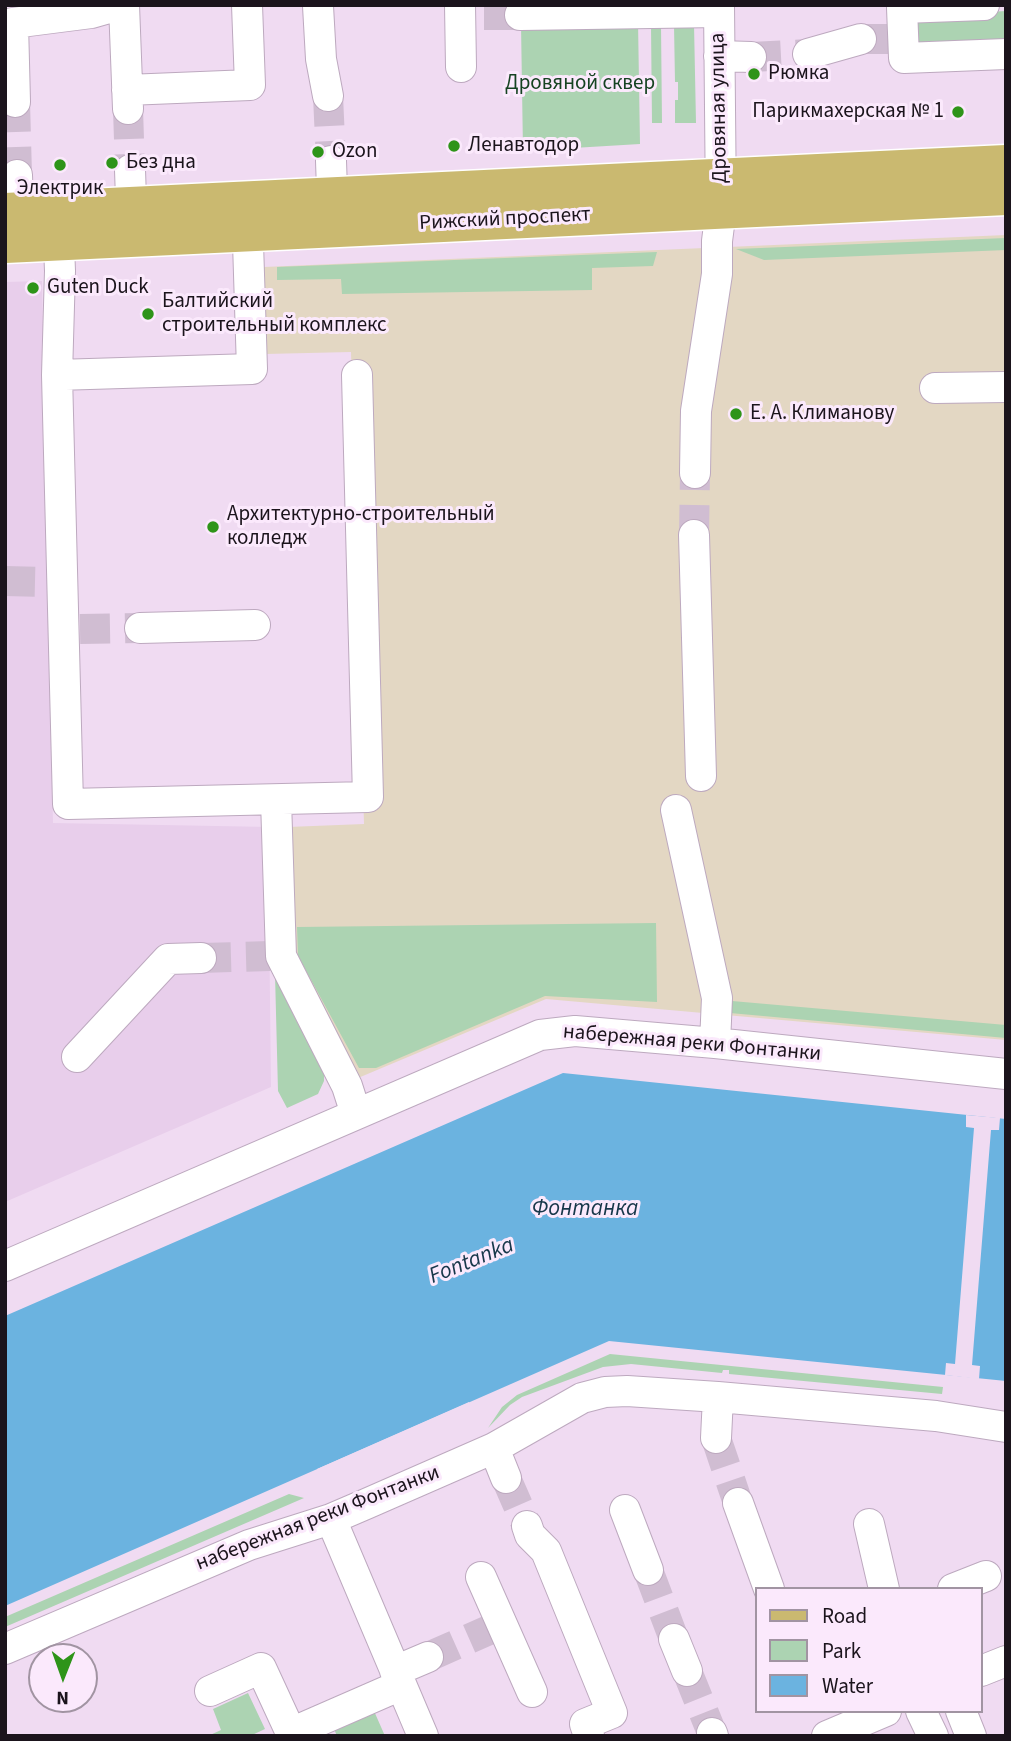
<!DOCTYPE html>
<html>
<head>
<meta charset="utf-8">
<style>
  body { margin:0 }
  #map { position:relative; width:1011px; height:1741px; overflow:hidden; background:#f0dbf2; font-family:"Source Sans 3",sans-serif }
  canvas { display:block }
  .frame { position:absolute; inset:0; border:7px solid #1b141c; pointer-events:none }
  .legend { position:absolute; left:755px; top:1587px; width:228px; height:126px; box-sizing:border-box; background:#fbe9fc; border:2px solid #a194a2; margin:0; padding:9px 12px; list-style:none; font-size:21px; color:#1b141c }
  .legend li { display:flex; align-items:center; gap:14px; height:35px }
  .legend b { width:35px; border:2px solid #a194a2 }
  .north { position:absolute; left:28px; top:1643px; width:70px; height:70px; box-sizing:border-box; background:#fbe9fc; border:2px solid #a194a2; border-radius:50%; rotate:181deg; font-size:19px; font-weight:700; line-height:28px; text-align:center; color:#1b141c }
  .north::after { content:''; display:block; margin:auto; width:24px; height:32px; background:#2e9419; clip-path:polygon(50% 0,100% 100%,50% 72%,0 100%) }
</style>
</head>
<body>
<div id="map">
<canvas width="1011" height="1741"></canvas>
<div class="frame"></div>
<ul class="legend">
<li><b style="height:9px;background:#cab970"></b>Road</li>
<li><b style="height:19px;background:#acd3b2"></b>Park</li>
<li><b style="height:19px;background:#6bb3e0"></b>Water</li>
</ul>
<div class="north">N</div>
</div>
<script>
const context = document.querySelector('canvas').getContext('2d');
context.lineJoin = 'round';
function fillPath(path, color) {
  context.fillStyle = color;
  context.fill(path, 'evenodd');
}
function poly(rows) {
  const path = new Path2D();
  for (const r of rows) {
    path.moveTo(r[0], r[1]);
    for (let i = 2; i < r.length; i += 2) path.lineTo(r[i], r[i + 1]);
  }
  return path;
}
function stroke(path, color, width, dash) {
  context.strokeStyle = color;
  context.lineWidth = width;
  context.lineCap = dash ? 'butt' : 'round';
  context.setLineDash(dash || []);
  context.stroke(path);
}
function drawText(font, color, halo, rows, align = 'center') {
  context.font = font + ' "Source Sans 3",sans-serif';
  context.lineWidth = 6;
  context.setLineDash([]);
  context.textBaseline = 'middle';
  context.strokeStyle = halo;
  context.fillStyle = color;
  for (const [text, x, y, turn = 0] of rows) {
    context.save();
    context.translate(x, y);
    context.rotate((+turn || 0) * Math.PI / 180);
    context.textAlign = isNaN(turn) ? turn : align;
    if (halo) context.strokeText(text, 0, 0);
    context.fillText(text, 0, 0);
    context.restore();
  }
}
fillPath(poly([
  [42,281,53,823,271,827,269,912,271,1087,5,1202,5,282]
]), '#e8ceeb');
fillPath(poly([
  [1006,235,1006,1040,546,999,358,1078,292,957,288,827,364,824,351,352,265,354,264,267]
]), '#e3d7c3');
fillPath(poly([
  [1006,11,1006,48,915,52,913,16],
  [638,21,640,144,523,151,521,24],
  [694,24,696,123,675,123,675,100,678,100,678,82,675,82,674,25],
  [651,25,661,25,662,123,652,123],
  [1006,238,1006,250,764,260,736,249],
  [657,252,653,266,592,268,592,290,342,294,341,279,277,280,277,267],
  [656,923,657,1002,545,996,376,1068,359,1068,298,956,297,927],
  [275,974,324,1064,324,1081,318,1094,287,1108,278,1091],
  [732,1001,1006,1025,1006,1038,730,1013],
  [610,1354,943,1387,942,1394,729,1374,729,1370,723,1370,722,1373,631,1364,603,1367,522,1397,510,1405,488,1428,502,1407,517,1395],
  [289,1494,304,1498,5,1627,5,1617],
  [248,1693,265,1729,250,1736,208,1736,221,1730,213,1709],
  [374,1711,385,1736,337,1736,334,1729]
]), '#acd3b2');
fillPath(poly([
  [563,1073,1006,1119,1006,1381,609,1341,5,1606,5,1316]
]), '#6bb3e0');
fillPath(poly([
  [966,1115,1000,1118,999,1130,991,1130,972,1365,980,1366,979,1379,945,1375,946,1363,955,1364,974,1128,966,1127],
  [469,1402,471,1405,318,1472,317,1469]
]), '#f0dbf2');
stroke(poly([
  [484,15,520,15],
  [861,39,893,39],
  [751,57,808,54],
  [328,96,331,161],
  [15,102,17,175],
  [128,109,130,170],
  [694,535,695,473],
  [5,581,48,582],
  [80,629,140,628],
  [201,958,270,956],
  [716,1438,738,1503],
  [506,1478,527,1526],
  [648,1570,674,1639],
  [428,1657,489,1630],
  [687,1671,712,1733]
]), '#d0bdd2', 30, [30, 15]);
const minor = poly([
  [124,5,128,109],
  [460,5,461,67],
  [984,5,902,8,904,58,1006,54],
  [318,6,321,59,328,96],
  [520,15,719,12],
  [808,54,861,39],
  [719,56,751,57],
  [127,90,250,85,247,5],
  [15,102,13,23,91,13,119,5],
  [331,161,333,218],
  [130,170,132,227],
  [17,175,19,233],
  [58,221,60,271,57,375,68,804,368,797,357,375],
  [57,375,252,369,247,211],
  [935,388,1006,387],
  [695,473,696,411,717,274,717,241,721,210,719,5],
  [694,535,701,776],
  [140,628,255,625],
  [276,800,281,956,347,1086,356,1114],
  [676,810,717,998,715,1043],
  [77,1057,168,959,201,958],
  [5,1266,540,1035,575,1031,715,1043,1006,1074],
  [716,1438,718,1397],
  [494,1448,506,1478],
  [738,1503,769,1589],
  [625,1510,648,1570],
  [331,1519,423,1736],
  [869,1524,884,1589],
  [527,1526,530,1535,546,1551,612,1713,585,1724,589,1736],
  [481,1577,532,1692],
  [953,1589,986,1576],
  [674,1639,687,1671],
  [5,1649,249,1545,331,1519,366,1504,494,1448,582,1398,605,1392,627,1391,718,1397,936,1416,1006,1427],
  [395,1671,428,1657],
  [981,1671,1006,1661],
  [210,1691,261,1668,291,1733,401,1685],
  [921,1711,933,1736],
  [961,1711,971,1736],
  [712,1733,713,1736],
  [827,1736,886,1711]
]);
const major = poly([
  [5,212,1006,164],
  [5,244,1006,196]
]);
stroke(minor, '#bda9bf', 32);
stroke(major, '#fff', 41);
stroke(minor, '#fff', 30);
stroke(major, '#cab970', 38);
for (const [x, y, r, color] of [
  [754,74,7,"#2e9419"],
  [958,112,7,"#2e9419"],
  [454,146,7,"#2e9419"],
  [318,152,7,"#2e9419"],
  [112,163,7,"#2e9419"],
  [60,165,7,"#2e9419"],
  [33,288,7,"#2e9419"],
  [148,314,7,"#2e9419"],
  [736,414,7,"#2e9419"],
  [213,527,7,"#2e9419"]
]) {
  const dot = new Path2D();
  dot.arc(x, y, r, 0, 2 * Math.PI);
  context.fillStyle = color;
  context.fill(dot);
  stroke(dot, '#fbe9fc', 2.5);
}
drawText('21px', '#1b141c', '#fbe9fc', [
  ["Рюмка",768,74],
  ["Парикмахерская № 1",944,112,"right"],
  ["Ленавтодор",468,146],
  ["Ozon",332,152],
  ["Без дна",126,163],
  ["Электрик",60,189,"center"],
  ["Guten Duck",47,288],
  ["Балтийский",162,302],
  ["строительный комплекс",162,326],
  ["Е. А. Климанову",750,414],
  ["Архитектурно-строительный",227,515],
  ["колледж",227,539]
], 'left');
drawText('21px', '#164322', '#fbe9fc', [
  ["Дровяной сквер",580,84]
]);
drawText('21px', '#1b141c', '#fbe9fc', [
  ["Дровяная улица",720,108,-91],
  ["Рижский проспект",505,220,-3],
  ["набережная реки Фонтанки",692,1044,5],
  ["набережная реки Фонтанки",318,1519,-21]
]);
drawText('italic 23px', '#17374a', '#fbe9fc', [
  ["Фонтанка",585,1210],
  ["Fontanka",472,1262,-22]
]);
</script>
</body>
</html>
